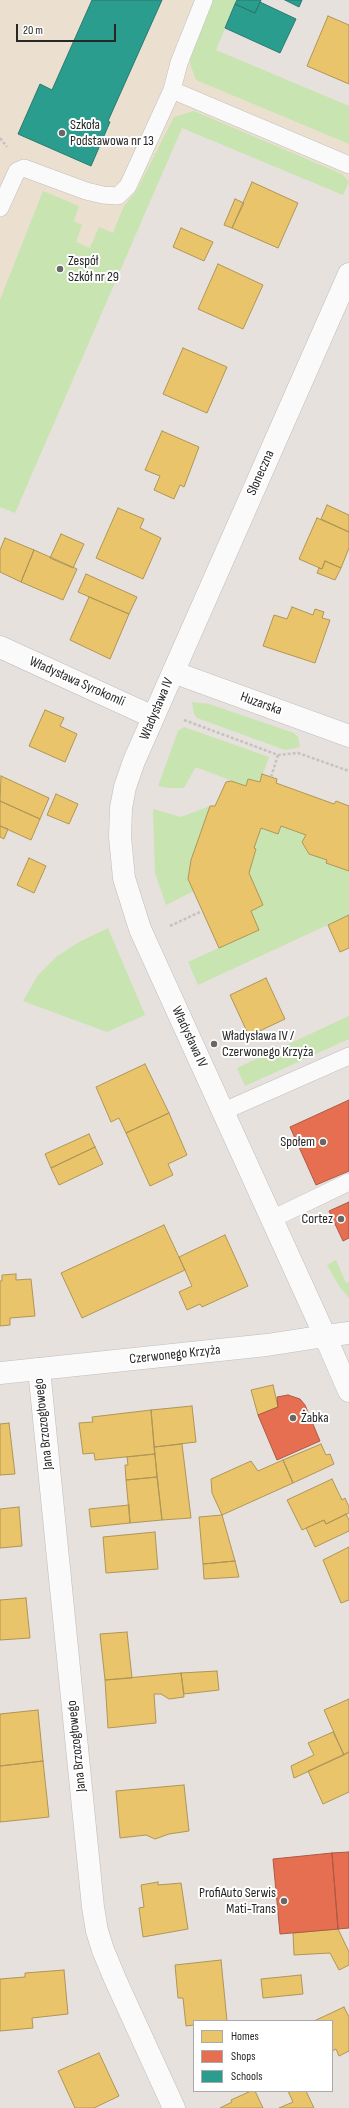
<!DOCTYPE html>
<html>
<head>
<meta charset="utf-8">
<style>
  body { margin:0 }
  #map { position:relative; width:349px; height:2108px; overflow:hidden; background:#e6e1dc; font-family:"Sofia Sans Condensed",sans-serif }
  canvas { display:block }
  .legend { position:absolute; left:193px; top:2020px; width:140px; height:72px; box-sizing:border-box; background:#fff; border:1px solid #a9a9a9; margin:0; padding:5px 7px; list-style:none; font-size:12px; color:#272727 }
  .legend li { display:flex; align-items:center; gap:8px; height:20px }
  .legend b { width:20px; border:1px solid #a9a9a9 }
  .scale { position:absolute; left:16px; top:24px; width:100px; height:18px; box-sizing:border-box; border:2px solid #272727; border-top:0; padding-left:5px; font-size:12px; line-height:14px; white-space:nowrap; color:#272727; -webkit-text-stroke:3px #fff; paint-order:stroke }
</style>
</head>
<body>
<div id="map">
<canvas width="349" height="2108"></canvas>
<ul class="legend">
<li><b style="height:11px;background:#e9c46a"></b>Homes</li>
<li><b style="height:11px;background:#e76f51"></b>Shops</li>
<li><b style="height:11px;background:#2a9d8f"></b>Schools</li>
</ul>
<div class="scale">20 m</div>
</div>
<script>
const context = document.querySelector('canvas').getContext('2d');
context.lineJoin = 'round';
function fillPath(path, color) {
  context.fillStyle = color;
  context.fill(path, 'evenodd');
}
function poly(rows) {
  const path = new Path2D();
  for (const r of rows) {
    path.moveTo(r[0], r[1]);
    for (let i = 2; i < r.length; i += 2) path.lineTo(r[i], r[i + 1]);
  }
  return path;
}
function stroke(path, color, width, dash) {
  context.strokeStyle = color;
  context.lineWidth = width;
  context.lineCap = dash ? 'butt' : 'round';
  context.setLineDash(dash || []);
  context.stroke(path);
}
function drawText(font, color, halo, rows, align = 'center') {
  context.font = font + ' "Sofia Sans Condensed",sans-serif';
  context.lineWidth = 4;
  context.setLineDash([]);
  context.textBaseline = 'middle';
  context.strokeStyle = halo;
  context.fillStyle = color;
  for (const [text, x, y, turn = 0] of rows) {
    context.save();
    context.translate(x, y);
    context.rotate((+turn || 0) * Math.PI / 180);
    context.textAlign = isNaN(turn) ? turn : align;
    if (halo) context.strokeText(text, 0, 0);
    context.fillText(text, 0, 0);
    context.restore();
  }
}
fillPath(poly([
  [0,0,237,0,216,50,349,106,349,181,343,195,182,128,15,513,0,507]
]), '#ebe0cf');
fillPath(poly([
  [213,0,237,0,216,50,349,106,349,144,196,80,190,64,190,56],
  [194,111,342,174,349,182,343,195,182,128,15,513,0,507,0,300,43,191,79,206,74,221,82,225,76,242,90,248,99,227,113,233,124,206,137,190,174,117],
  [192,702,209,704,294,733,298,737,300,747,285,750,197,718,194,714],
  [184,727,269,757,260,782,248,779,246,786,198,768,195,768,184,788,168,788,158,786,178,731],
  [210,806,191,860,188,879,194,891,166,905,155,873,153,809,181,817],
  [281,826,306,835,302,842,309,854,327,860,326,863,349,871,349,915,198,985,188,962,258,930,251,911,249,873,256,849,254,848,261,828,278,834],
  [108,928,145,1015,107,1032,23,1001,38,975,56,957,79,942],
  [349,1016,349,1039,245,1086,237,1068],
  [336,1260,346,1283,349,1282,349,1298,339,1286,327,1265]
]), '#c7e4b1');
const homes = poly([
  [328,16,349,25,349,84,307,66,328,16],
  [252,182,298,203,278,248,232,228,252,182],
  [235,199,244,203,232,228,224,225,235,199],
  [181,228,213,242,204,261,173,247,181,228],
  [218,264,263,285,243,329,198,309,218,264],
  [183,348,227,367,207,413,163,394,183,348],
  [162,431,199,447,184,487,180,485,174,499,154,490,160,476,145,470,162,431],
  [327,505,349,515,349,532,321,519,327,505],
  [118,508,144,519,140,528,161,538,143,579,96,558,118,508],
  [317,518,349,532,349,548,341,568,325,561,322,569,299,559,317,518],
  [61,534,84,544,73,568,50,558,61,534],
  [5,538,34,550,21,582,0,572,0,550,5,538],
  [34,550,77,569,63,600,21,582,34,550],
  [325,561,341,568,335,580,317,573,319,568,322,569,325,561],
  [86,574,137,597,129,614,78,592,86,574],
  [89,597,129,614,110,659,70,640,89,597],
  [292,607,313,615,315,609,324,612,322,618,330,620,315,663,263,646,274,615,287,619,292,607],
  [45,710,64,718,60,726,77,734,65,762,29,746,45,710],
  [262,774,277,779,276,783,334,804,336,801,349,806,349,871,326,863,327,860,309,854,302,842,306,835,281,826,278,834,261,828,254,848,256,849,249,873,263,905,251,911,259,930,219,948,188,879,191,860,210,806,215,806,226,782,231,781,246,786,248,779,260,782,262,774],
  [1,776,49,798,40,819,0,801,1,776],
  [56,794,78,804,69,824,47,815,56,794],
  [0,801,40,819,31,840,0,826,0,801],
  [0,826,8,829,4,839,0,837,0,826],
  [29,858,46,866,34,893,17,885,29,858],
  [349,915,349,948,340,952,328,925,349,915],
  [266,978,285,1019,249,1036,230,995,266,978],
  [145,1064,169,1113,126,1133,119,1118,111,1122,96,1087,145,1064],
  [169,1113,187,1155,168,1164,173,1175,150,1186,126,1133,169,1113],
  [89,1134,95,1147,51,1168,45,1154,89,1134],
  [95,1147,103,1164,59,1185,51,1168,95,1147],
  [164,1225,185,1270,82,1318,61,1273,164,1225],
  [225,1235,248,1286,202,1307,200,1304,187,1310,179,1292,192,1286,179,1257,225,1235],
  [16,1274,16,1280,31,1279,35,1316,10,1318,10,1325,0,1326,0,1281,2,1281,2,1275,16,1274],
  [273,1385,278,1407,258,1415,251,1390,273,1385],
  [192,1406,196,1442,154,1447,151,1410,192,1406],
  [151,1410,155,1454,95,1460,94,1453,83,1454,79,1423,93,1422,92,1417,151,1410],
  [9,1423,15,1474,0,1475,0,1424,9,1423],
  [182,1444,191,1518,162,1520,154,1447,182,1444],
  [321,1444,326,1455,330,1454,334,1464,293,1483,283,1460,321,1444],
  [155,1454,157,1477,126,1480,125,1465,128,1465,127,1457,155,1454],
  [283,1460,293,1483,222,1515,212,1493,211,1479,251,1461,258,1471,283,1460],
  [157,1477,162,1520,130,1523,126,1480,157,1477],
  [332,1479,342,1500,345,1498,349,1507,349,1513,326,1524,324,1520,302,1530,287,1500,332,1479],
  [129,1505,130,1523,91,1527,89,1509,129,1505],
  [19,1507,22,1546,0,1548,0,1509,19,1507],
  [346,1514,349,1520,349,1531,315,1547,306,1528,324,1520,326,1524,346,1514],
  [222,1515,235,1561,203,1564,199,1517,222,1515],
  [155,1532,158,1569,106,1573,103,1537,155,1532],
  [349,1547,349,1600,341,1603,323,1560,349,1547],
  [235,1561,239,1577,204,1579,203,1564,235,1561],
  [26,1598,30,1638,0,1640,0,1600,26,1598],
  [127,1632,132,1678,105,1680,100,1634,127,1632],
  [217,1671,219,1690,184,1694,181,1673,217,1671],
  [181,1673,184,1697,169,1699,161,1694,154,1694,156,1723,108,1728,105,1680,181,1673],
  [349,1699,349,1752,344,1755,324,1710,349,1699],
  [38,1710,43,1761,0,1766,0,1714,38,1710],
  [333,1732,344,1755,294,1778,291,1766,314,1755,308,1743,333,1732],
  [349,1752,349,1792,323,1804,308,1771,349,1752],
  [43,1761,49,1817,0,1822,0,1766,43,1761],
  [184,1785,189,1831,169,1834,155,1839,146,1835,120,1838,116,1791,184,1785],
  [158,1882,158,1885,181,1883,188,1929,143,1937,139,1908,144,1907,141,1885,158,1882],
  [338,1929,349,1952,349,1965,339,1970,330,1953,294,1955,293,1933,338,1929],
  [221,1960,227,2021,194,2021,194,2025,186,2026,183,1998,178,1998,175,1965,221,1960],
  [64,1970,68,2014,32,2018,33,2028,0,2031,0,1979,25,1977,25,1973,64,1970],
  [301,1975,303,1994,263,1998,261,1979,301,1975],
  [344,2007,349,2017,349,2051,339,2056,336,2049,332,2051,332,2021,314,2021,344,2007],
  [99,2053,119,2096,94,2108,75,2108,58,2071,99,2053],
  [251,2091,255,2091,263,2108,220,2108,232,2102,231,2100,251,2091],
  [288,2091,306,2091,314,2108,279,2108,293,2102,288,2091]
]);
fillPath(homes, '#e9c46a');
stroke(homes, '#af9556', 1);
const shops = poly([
  [349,1100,349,1171,316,1185,290,1127,349,1100],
  [349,1202,349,1238,343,1241,329,1211,349,1202],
  [288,1395,300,1399,305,1405,320,1441,277,1460,258,1415,278,1407,277,1397,288,1395],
  [349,1852,349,1928,338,1929,332,1853,349,1852],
  [332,1853,338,1929,280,1934,273,1859,332,1853]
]);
fillPath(shops, '#e76f51');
stroke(shops, '#ad5944', 1);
const schools = poly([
  [92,0,162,0,108,121,110,122,91,166,18,134,40,84,52,90,92,0],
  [237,0,261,0,255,13,235,4,237,0],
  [285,0,302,0,299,7,285,0],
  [260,2,296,19,280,53,225,28,235,4,255,13,260,2]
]);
fillPath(schools, '#2a9d8f');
stroke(schools, '#297a70', 1);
const service = poly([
  [204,0,179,63,172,90,349,165],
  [0,208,17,171,24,168,86,191,103,195,118,196,128,186,172,90],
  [224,1111,349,1056],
  [272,1219,349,1182]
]);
const minor = poly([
  [349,274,134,761,125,787,121,808,120,837,124,878,140,929,325,1336,349,1333],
  [0,647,153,717],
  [173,672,349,736],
  [39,1369,93,1907,97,1931,103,1950,115,1979,174,2108]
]);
const tertiary = poly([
  [0,1373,267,1345,325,1336,349,1391]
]);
stroke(service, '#bfbdbe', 18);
stroke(minor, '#bfbdbe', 23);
stroke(tertiary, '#bfbdbe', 23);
stroke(poly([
  [0,138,7,147],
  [184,720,278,755,298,753,349,771],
  [271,777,278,755],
  [170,926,202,911]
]), '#c4c3c2', 2.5, [3, 2]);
stroke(service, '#fbfafa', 17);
stroke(minor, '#fbfafa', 22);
stroke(tertiary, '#fbfafa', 22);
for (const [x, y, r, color] of [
  [62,133,4,"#6a6866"],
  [60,269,4,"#6a6866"],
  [214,1044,4,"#6a6866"],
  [323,1142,4,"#6a6866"],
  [341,1219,4,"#6a6866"],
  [293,1418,4,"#6a6866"],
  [284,1901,4,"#6a6866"]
]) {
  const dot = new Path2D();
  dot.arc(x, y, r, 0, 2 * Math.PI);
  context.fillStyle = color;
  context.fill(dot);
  stroke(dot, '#fff', 1.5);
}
drawText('14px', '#272727', '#fff', [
  ["Szkoła",70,125],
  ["Podstawowa nr 13",70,141],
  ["Zespół",68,261],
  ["Szkół nr 29",68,277],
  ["Władysława IV /",222,1036],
  ["Czerwonego Krzyża",222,1052],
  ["Społem",315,1142,"right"],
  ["Cortez",333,1219,"right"],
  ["Żabka",301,1418],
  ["ProfiAuto Serwis",276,1893,"right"],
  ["Mati-Trans",276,1909,"right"]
], 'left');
drawText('14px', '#272727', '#fff', [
  ["Słoneczna",261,473,-66],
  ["Władysława Syrokomli",77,682,24],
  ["Huzarska",261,704,20],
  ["Władysława IV",157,709,-67],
  ["Władysława IV",189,1037,65],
  ["Czerwonego Krzyża",175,1355,-6],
  ["Jana Brzozogłowego",44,1424,-96],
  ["Jana Brzozogłowego",77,1746,-96]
]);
</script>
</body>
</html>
